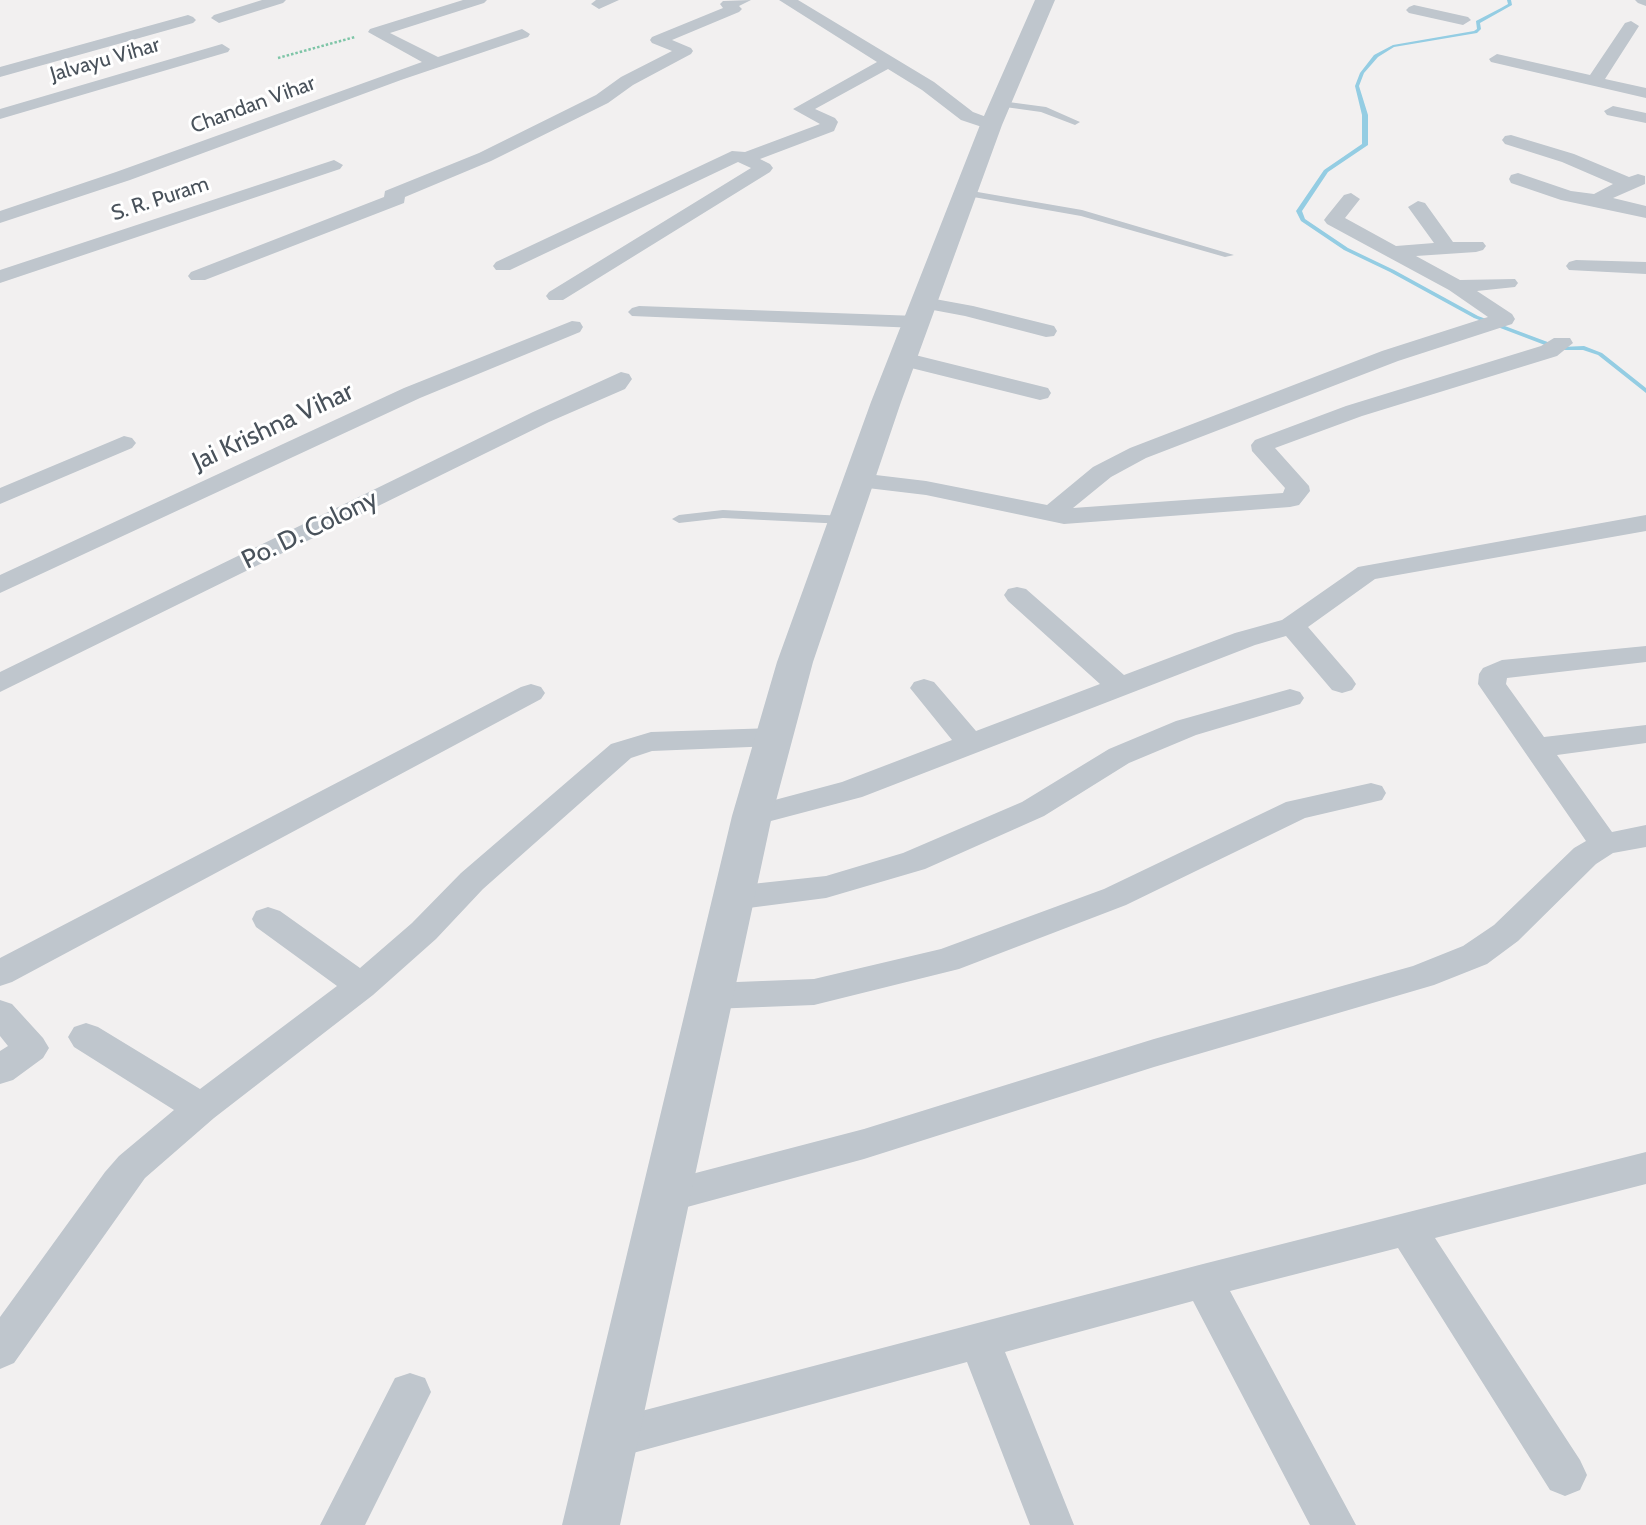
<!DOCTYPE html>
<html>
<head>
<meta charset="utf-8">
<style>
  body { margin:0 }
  canvas { display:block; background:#f2f0f0 }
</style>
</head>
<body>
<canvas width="1646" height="1525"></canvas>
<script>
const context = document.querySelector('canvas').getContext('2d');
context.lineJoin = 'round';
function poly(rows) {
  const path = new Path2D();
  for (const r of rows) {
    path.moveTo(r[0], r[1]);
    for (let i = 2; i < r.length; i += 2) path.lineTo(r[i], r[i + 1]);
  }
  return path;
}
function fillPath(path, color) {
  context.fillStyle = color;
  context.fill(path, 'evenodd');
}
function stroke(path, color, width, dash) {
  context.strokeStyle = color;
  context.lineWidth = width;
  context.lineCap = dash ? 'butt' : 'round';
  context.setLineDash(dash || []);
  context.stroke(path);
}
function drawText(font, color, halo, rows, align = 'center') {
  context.font = font + ' Cabin,sans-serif';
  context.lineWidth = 6;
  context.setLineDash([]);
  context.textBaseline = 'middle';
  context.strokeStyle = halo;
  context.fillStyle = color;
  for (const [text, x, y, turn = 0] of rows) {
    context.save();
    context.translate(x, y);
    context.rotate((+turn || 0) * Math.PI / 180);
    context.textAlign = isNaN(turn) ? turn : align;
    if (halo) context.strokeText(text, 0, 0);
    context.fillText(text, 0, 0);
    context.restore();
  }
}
fillPath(poly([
  [1507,0,1511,0,1512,5,1480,23,1481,29,1477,33,1394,47,1378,57,1364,73,1359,86,1368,115,1368,145,1328,172,1302,211,1305,219,1348,248,1394,270,1478,316,1561,347,1584,346,1602,353,1646,388,1646,393,1598,355,1583,350,1558,350,1474,318,1390,272,1344,250,1301,221,1296,211,1324,170,1362,144,1362,115,1355,86,1360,73,1374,55,1393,45,1474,31,1477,29,1476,21,1501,8,1508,4,1507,0]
]), '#94cde3');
stroke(poly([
  [278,58,355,37]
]), '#7ec5a7', 2.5, [2.5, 2]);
fillPath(poly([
  [1001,101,1046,107,1080,122,1075,125,1041,112,998,106,998,102,1001,101],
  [966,190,1082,210,1234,255,1225,257,1081,216,962,195,961,193,966,190],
  [723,510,845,516,852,520,845,524,723,518,679,523,672,519,679,515,723,510]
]), '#bfc6cd');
fillPath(poly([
  [262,0,286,0,283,3,219,23,211,18,214,15,262,0],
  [463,0,487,0,484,3,390,33,438,57,522,29,530,34,528,37,401,80,130,180,0,223,0,211,116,172,422,62,368,32,370,29,463,0],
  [596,0,619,0,599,9,591,4,596,0],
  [751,0,739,6,742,9,739,12,672,40,691,48,693,51,691,54,633,85,608,103,491,161,405,197,404,203,205,280,191,280,188,276,191,272,384,197,385,191,479,153,596,95,621,77,672,51,652,43,650,40,652,37,723,8,720,4,723,1,751,0],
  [779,0,798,0,934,82,973,112,997,121,1000,125,991,130,961,120,922,90,888,69,815,109,835,118,838,122,834,131,760,159,770,164,773,168,770,172,563,300,549,300,546,296,549,292,751,168,738,162,510,270,496,270,493,266,496,262,732,151,745,152,820,124,793,109,877,62,779,0],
  [1635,0,1646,0,1646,6,1638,3,1635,0],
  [1414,5,1468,17,1471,20,1463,25,1409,13,1406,10,1409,7,1414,5],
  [188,15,193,17,196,20,193,23,0,77,0,67,188,15],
  [1631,21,1639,26,1605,79,1646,88,1646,98,1491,62,1489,59,1497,54,1590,75,1625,23,1631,21],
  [222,44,230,49,228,52,0,119,0,109,222,44],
  [1613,106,1646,113,1646,123,1607,115,1604,111,1613,106],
  [1511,135,1574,154,1629,177,1638,174,1645,176,1645,184,1613,198,1646,206,1646,218,1561,200,1511,183,1509,179,1511,175,1518,173,1571,191,1594,194,1613,184,1562,162,1505,144,1502,140,1505,136,1511,135],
  [334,160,343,165,340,169,0,283,0,270,334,160],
  [1351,193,1360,199,1345,218,1396,246,1434,243,1408,207,1418,201,1425,203,1453,242,1483,242,1486,246,1483,250,1476,252,1416,256,1460,280,1515,279,1518,283,1515,287,1477,291,1512,314,1515,319,1512,324,1398,361,1146,458,1111,477,1073,508,1283,493,1285,488,1252,451,1251,445,1255,440,1346,406,1541,346,1554,338,1570,338,1573,343,1557,356,1362,416,1275,448,1309,486,1310,491,1299,505,1290,507,1064,524,926,495,859,487,850,485,847,480,850,475,859,473,926,481,1047,505,1093,467,1130,448,1382,351,1488,317,1449,290,1327,224,1324,220,1327,216,1344,195,1351,193],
  [1576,260,1646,262,1646,274,1569,270,1566,266,1569,262,1576,260],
  [924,297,973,306,1054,326,1057,331,1054,336,1046,337,965,316,917,307,914,303,917,299,924,297],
  [639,306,917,316,925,317,928,322,925,327,917,328,632,316,628,312,632,308,639,306],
  [572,321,580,322,583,327,580,332,420,398,0,593,0,575,404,388,572,321],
  [903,352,1048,388,1051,393,1048,398,1040,400,895,364,892,359,895,354,903,352],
  [621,372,629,374,632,379,625,389,549,422,0,692,0,672,533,412,621,372],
  [124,436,132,438,136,443,132,448,0,504,0,488,124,436],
  [1646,515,1646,531,1375,579,1308,627,1352,678,1356,684,1352,690,1342,693,1332,690,1286,636,1255,645,862,797,752,826,741,823,737,816,741,809,842,782,952,740,910,688,914,682,924,679,934,682,976,731,1100,684,1008,601,1004,595,1008,589,1017,587,1026,589,1124,675,1235,633,1282,620,1358,567,1646,515],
  [1646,646,1646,662,1507,678,1506,684,1544,737,1646,725,1646,743,1557,755,1612,832,1646,825,1646,847,1613,853,1596,864,1518,941,1487,964,1434,985,1154,1067,864,1159,665,1213,652,1208,646,1197,652,1186,665,1181,864,1129,1154,1039,1413,966,1463,946,1494,925,1574,848,1586,841,1478,684,1479,674,1483,668,1502,660,1646,646],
  [531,684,541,687,545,693,541,699,12,982,0,986,0,958,521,687,531,684],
  [1290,689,1300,692,1304,698,1300,704,1196,735,1129,763,1044,816,925,869,826,898,733,910,722,906,717,898,722,890,733,886,826,876,903,853,1022,802,1109,749,1176,721,1290,689],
  [774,728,784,730,789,737,784,744,774,746,652,751,631,758,483,889,436,939,373,995,214,1118,145,1178,14,1363,0,1369,0,1317,105,1172,119,1156,174,1110,74,1047,68,1037,74,1027,86,1023,98,1027,200,1089,337,986,256,927,252,919,256,911,268,907,280,911,360,968,412,923,461,873,611,744,651,732,774,728],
  [1371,783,1382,786,1386,793,1382,800,1305,818,1126,905,959,969,814,1005,711,1009,699,1005,694,996,699,987,711,983,814,979,941,949,1104,889,1286,802,1371,783],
  [0,1000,12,1004,43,1038,49,1048,43,1058,13,1080,0,1084,0,1051,8,1046,0,1036,0,1000],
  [1646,1152,1646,1184,1435,1238,1580,1460,1587,1475,1580,1490,1565,1496,1550,1490,1398,1248,1230,1291,1356,1525,1310,1525,1193,1301,1005,1352,1074,1525,1030,1525,967,1362,611,1459,596,1453,590,1439,596,1425,611,1419,1203,1264,1646,1152],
  [410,1373,425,1378,431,1392,365,1525,320,1525,395,1378,410,1373]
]), '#bfc6cd');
fillPath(poly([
  [1035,0,1055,0,1002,125,901,402,813,662,772,816,620,1525,562,1525,732,816,777,662,871,402,980,125,1035,0]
]), '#bfc6cd');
drawText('21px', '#49525b', '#fff', [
  ["Jalvayu Vihar",105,60,-16],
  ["Chandan Vihar",253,105,-20],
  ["S. R. Puram",160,199,-18]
]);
drawText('26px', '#49525b', '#fff', [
  ["Jai Krishna Vihar",273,427,-25],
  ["Po. D. Colony",310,530,-26]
]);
</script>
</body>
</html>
